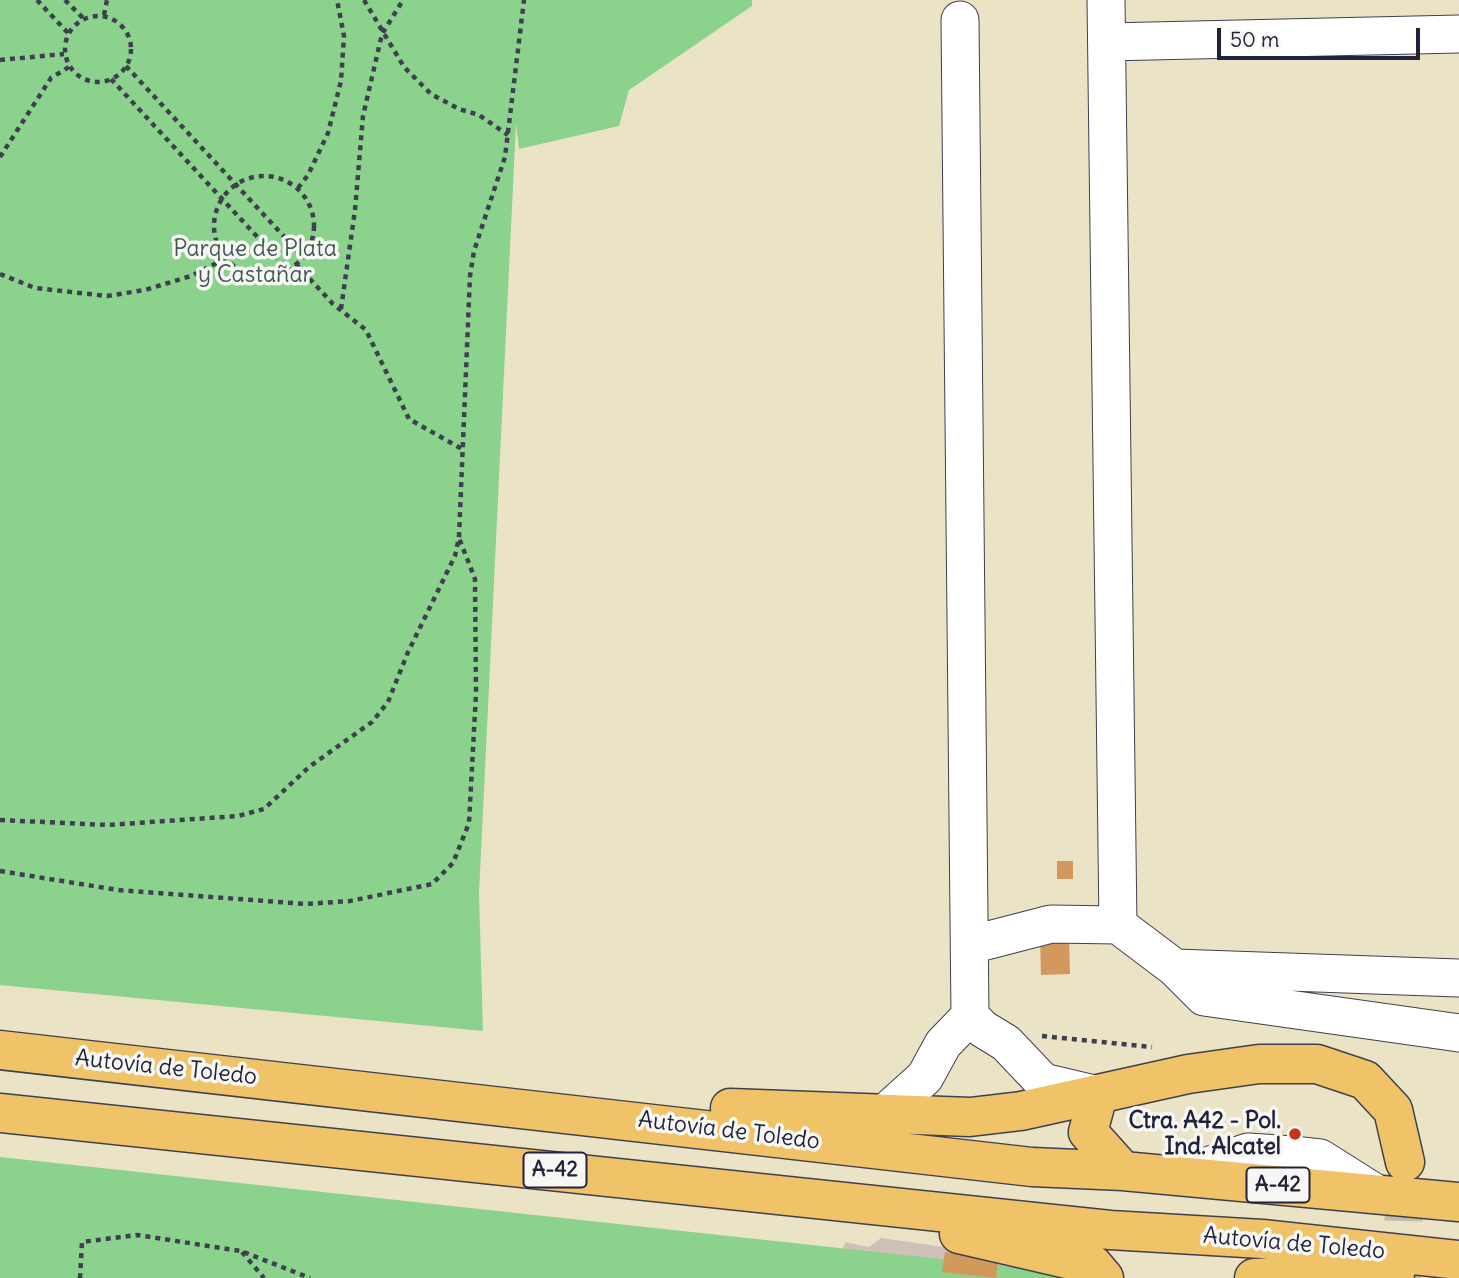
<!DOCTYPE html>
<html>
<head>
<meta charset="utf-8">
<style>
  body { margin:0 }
  #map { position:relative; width:1459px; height:1278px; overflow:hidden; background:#ebe3c6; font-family:Delius,sans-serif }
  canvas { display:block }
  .scale { position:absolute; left:1217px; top:28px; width:203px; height:32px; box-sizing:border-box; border:4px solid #22223b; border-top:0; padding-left:9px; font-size:21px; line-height:24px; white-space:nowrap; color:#22223b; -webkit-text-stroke:5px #f6f6f2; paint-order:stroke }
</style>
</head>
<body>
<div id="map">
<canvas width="1459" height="1278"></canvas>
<div class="scale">50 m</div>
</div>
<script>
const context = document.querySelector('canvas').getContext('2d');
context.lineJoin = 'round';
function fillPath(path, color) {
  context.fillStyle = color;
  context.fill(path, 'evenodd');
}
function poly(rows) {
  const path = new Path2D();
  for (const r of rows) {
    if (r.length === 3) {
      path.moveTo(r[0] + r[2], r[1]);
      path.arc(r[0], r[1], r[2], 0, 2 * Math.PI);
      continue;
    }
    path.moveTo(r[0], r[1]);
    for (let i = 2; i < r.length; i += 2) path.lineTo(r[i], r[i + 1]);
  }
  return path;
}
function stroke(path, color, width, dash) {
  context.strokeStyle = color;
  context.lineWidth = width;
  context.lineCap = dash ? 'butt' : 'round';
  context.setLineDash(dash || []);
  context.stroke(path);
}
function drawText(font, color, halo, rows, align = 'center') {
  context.font = font + ' Delius,sans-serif';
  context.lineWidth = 7;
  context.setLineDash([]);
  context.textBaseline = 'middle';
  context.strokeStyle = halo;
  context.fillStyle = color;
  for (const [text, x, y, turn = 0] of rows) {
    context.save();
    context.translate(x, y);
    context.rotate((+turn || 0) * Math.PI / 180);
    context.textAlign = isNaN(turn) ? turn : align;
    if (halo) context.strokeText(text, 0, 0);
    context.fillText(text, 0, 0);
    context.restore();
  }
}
fillPath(poly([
  [881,1238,1007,1256,1001,1278,834,1278,845,1242,869,1247]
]), '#cfc0ba');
fillPath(poly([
  [0,0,752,0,752,6,629,90,619,126,519,149,516,124,479,894,483,1031,0,985],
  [0,1157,1116,1278,0,1278]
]), '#8bd28d');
fillPath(poly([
  [1057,861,1073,861,1073,879,1057,879],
  [1069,936,1070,974,1041,975,1040,937],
  [945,1252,998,1260,996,1278,942,1272]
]), '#d3985b');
stroke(poly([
  [1402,1278,1405,1165]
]), '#c3bcaa', 38, [38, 19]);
const minor = poly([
  [1106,0,1118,925,1175,968,1459,978],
  [1107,42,1459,34],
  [970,945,1051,924,1118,925],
  [1175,968,1204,997,1459,1033],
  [970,1016,983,1029,1006,1043,1043,1082,1098,1095],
  [884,1114,925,1077,943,1044,970,1016,960,20],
  [1179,1176,1248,1152,1293,1155,1320,1158,1377,1194]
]);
const highway = poly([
  [0,1050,1032,1167,1123,1171,1459,1202],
  [1098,1095,1088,1132,1123,1171],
  [730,1108,970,1117,1021,1111,1188,1074,1259,1064,1317,1064,1365,1080,1393,1110,1405,1162],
  [0,1113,1110,1230,1262,1239,1459,1260],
  [959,1234,1093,1265,1104,1278],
  [1254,1278,1395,1274]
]);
stroke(minor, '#403f50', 39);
stroke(highway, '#403f50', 41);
stroke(poly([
  [37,0,68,33],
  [65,0,83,18],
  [364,0,404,67,431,94,459,109,479,115,508,135],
  [104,15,107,0],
  [98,49,33],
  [0,60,64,54],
  [126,66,303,257],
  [111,79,288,270],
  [0,157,51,78,69,67],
  [264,226,50],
  [298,188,308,175,328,133,341,81,344,36,337,0],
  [296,264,333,304,366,330,409,419,462,449],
  [0,274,35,288,107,296,145,290,191,276,227,258],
  [341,309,355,210,363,116,382,34,403,0],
  [0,820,108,825,238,816,264,809,309,767,372,722,388,702,408,652,455,556,459,537,470,276,474,251,505,157,524,0],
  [0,871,118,890,305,904,350,901,432,884,453,863,469,823,476,693,475,579,459,538],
  [1042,1036,1152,1047],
  [242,1252,264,1278],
  [80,1278,82,1242,137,1235,241,1251,310,1278]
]), '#403f50', 4.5, [5, 5]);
stroke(minor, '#fff', 37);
stroke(highway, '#f0c369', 38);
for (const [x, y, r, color] of [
  [1295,1134,7,"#c8321e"]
]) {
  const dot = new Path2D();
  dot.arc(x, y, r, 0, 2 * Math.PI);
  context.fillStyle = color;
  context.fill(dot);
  stroke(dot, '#f6f6f2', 2.5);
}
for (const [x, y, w] of [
  [555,1170,63],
  [1278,1185,63]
]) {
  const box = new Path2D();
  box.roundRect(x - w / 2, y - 17.5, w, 35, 5);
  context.fillStyle = '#f6f6f2';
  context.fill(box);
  stroke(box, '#22223b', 2);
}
drawText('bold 21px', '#22223b', null, [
  ["A-42",555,1170],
  ["A-42",1278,1185]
]);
drawText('23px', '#425754', '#f6f6f2', [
  ["Parque de Plata",255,249],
  ["y Castañar",255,275]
]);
drawText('23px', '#22223b', '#f6f6f2', [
  ["Autovía de Toledo",166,1068,6],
  ["Autovía de Toledo",729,1131,7],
  ["Autovía de Toledo",1294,1244,5]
]);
drawText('bold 23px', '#22223b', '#f6f6f2', [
  ["Ctra. A42 - Pol.",1281,1121],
  ["Ind. Alcatel",1281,1147]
], 'right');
</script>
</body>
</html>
